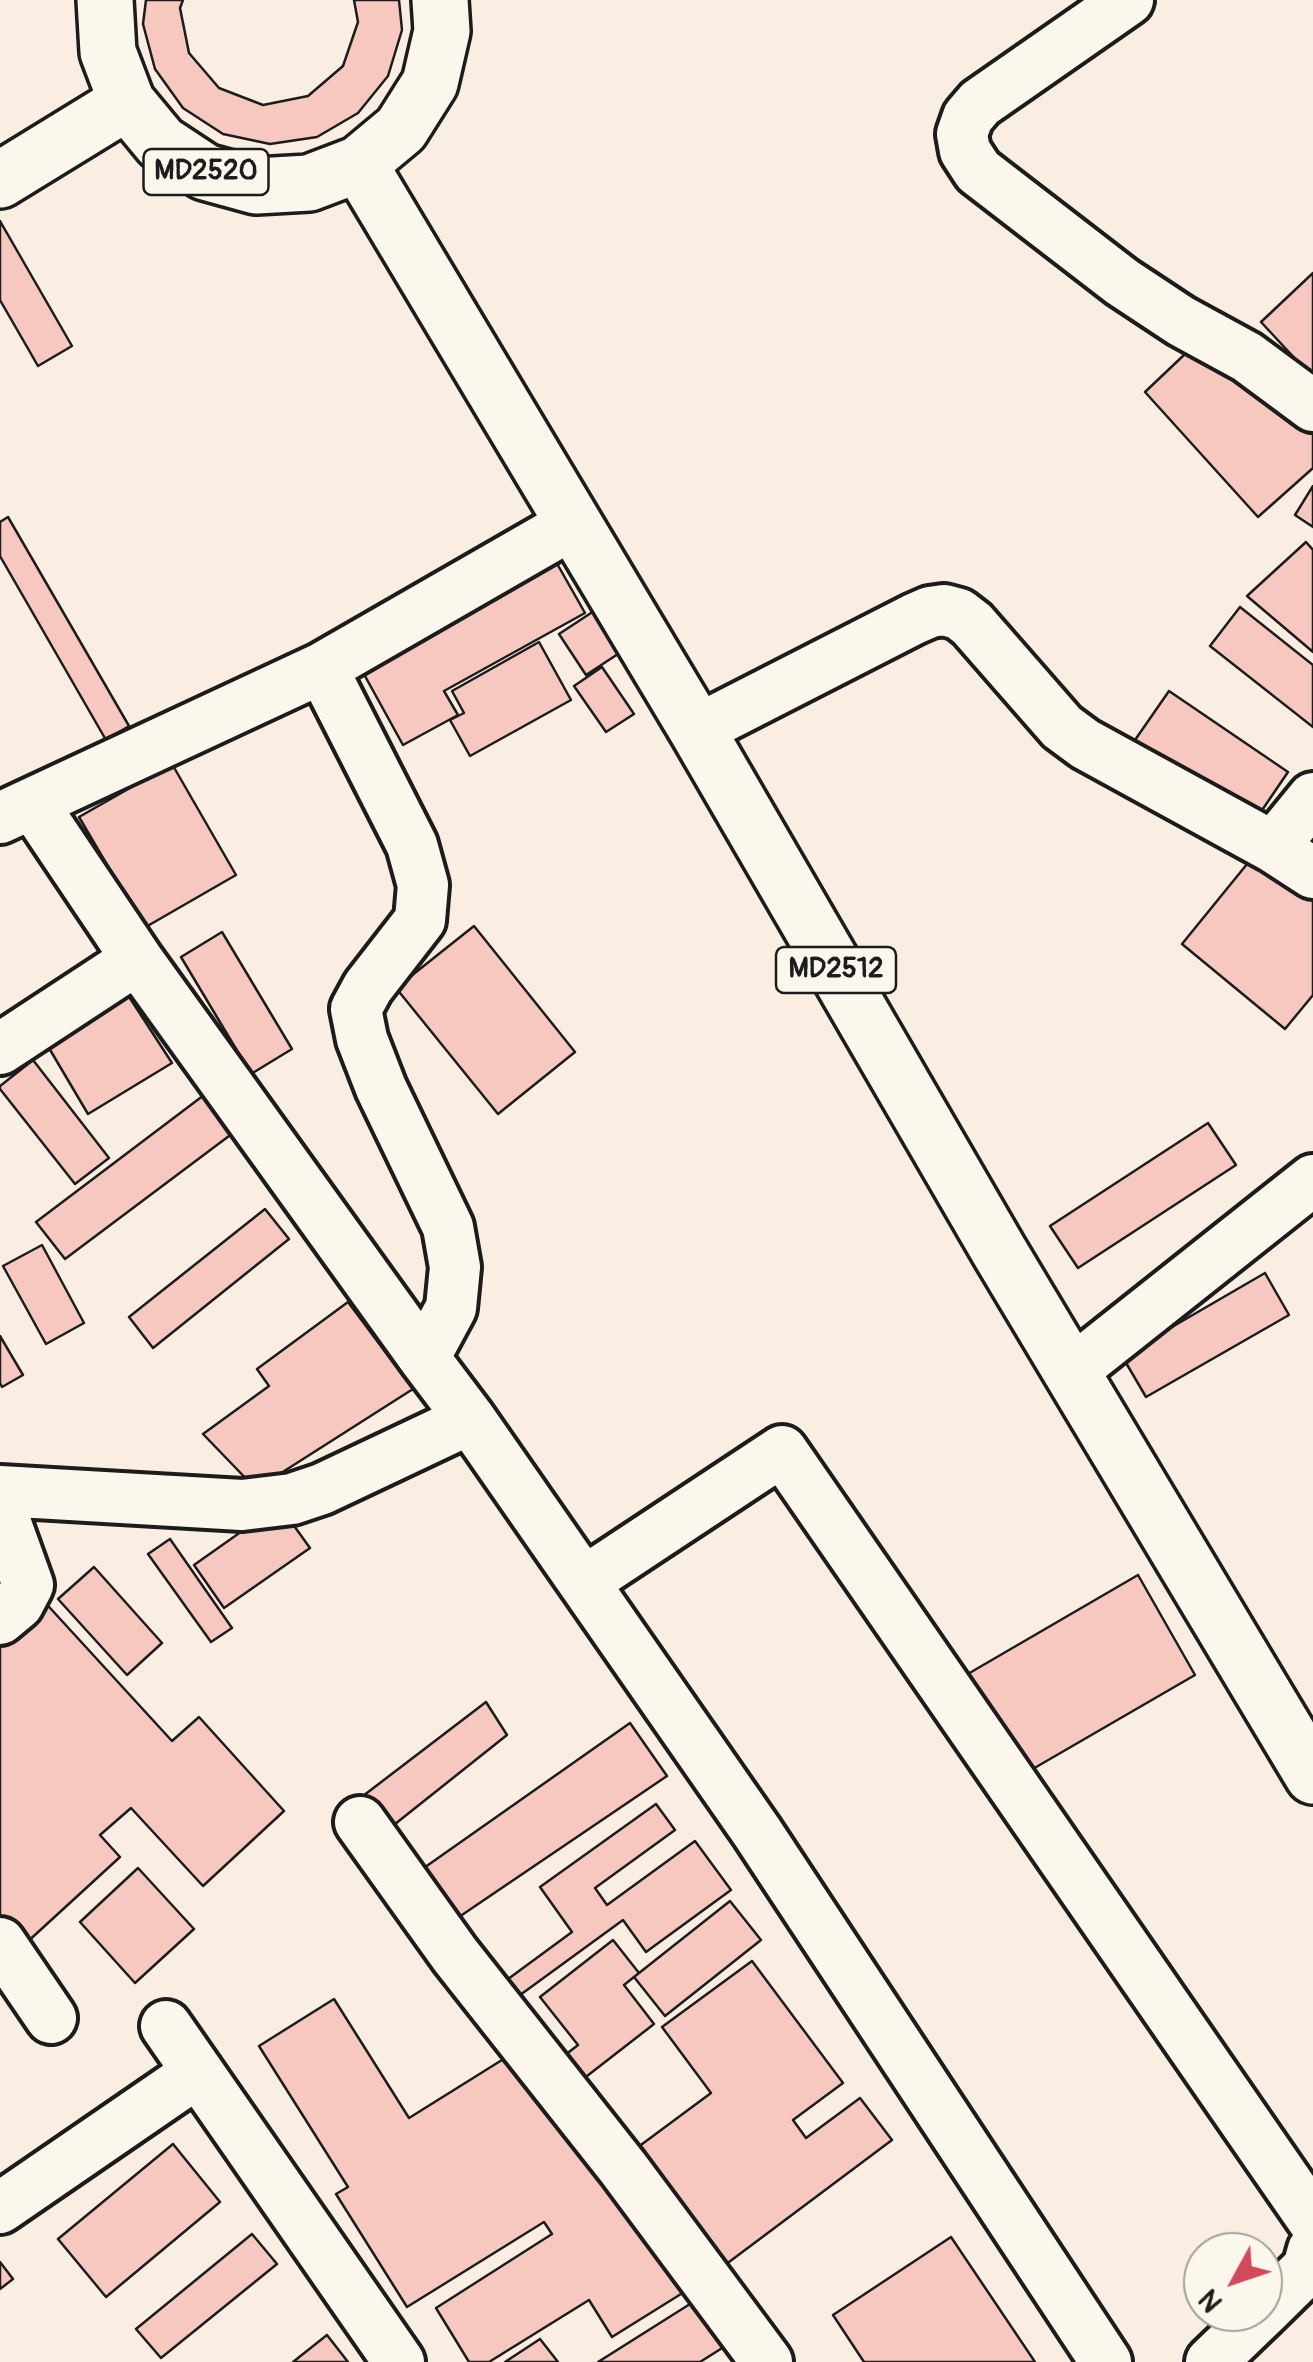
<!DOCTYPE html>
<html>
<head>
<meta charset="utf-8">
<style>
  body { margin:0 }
  #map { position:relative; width:1313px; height:2362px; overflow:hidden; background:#faeee3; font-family:Pangolin,sans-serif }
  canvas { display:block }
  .north { position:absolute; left:1183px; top:2232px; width:100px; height:100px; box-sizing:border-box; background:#fbf7ec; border:2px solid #a29f99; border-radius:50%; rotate:230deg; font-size:28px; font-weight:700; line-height:40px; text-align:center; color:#1c1c1c }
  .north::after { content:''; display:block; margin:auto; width:35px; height:45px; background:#d1495b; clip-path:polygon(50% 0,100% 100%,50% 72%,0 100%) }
</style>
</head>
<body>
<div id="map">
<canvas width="1313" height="2362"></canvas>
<div class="north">N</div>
</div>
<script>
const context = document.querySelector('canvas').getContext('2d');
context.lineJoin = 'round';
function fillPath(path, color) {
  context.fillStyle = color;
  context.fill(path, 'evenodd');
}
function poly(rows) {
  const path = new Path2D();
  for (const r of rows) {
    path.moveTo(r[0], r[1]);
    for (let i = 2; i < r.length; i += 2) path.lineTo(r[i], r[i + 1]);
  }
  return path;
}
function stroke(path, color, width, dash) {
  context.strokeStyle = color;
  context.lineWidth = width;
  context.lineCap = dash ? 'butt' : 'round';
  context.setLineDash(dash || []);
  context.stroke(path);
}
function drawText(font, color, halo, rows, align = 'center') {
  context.font = font + ' Pangolin,sans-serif';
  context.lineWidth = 10;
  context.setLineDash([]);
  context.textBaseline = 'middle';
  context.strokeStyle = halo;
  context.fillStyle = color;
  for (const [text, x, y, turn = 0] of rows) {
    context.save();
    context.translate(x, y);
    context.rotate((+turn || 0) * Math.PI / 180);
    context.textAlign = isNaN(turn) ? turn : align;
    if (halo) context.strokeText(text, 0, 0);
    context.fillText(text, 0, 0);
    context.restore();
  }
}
const building = poly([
  [146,0,183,0,180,8,189,53,219,88,263,105,308,96,343,66,358,22,354,0,399,0,402,30,388,76,358,113,317,137,270,144,223,134,183,108,155,69,143,24,146,0],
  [0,221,72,346,38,366,0,300,0,221],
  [1313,273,1313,378,1261,322,1313,273],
  [1205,335,1313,423,1313,468,1258,517,1145,392,1205,335],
  [1313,486,1313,527,1295,515,1313,486],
  [8,517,129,726,106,740,0,556,0,522,8,517],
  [1306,542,1313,550,1313,652,1247,596,1306,542],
  [555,560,585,613,444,691,458,715,403,745,360,667,555,560],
  [1240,607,1313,665,1313,727,1210,646,1240,607],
  [594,611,621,652,586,675,559,634,594,611],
  [539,642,571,700,470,756,450,720,464,713,452,691,539,642],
  [602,667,634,714,606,732,574,686,602,667],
  [1169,691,1288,772,1254,822,1135,740,1169,691],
  [172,764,236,875,144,928,79,817,172,764],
  [1256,853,1313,900,1313,995,1285,1029,1182,944,1256,853],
  [474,926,575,1052,498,1114,396,988,474,926],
  [222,932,292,1049,251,1074,181,957,222,932],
  [124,989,172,1063,88,1114,46,1043,124,989],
  [33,1060,109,1158,75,1184,0,1089,0,1086,33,1060],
  [208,1092,237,1130,65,1259,36,1222,208,1092],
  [1208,1123,1236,1165,1078,1268,1050,1226,1208,1123],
  [265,1209,289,1239,153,1348,129,1317,265,1209],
  [42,1245,84,1323,46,1344,3,1266,42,1245],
  [1265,1273,1289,1315,1146,1397,1122,1356,1265,1273],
  [348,1302,413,1389,256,1489,203,1434,269,1386,257,1369,348,1302],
  [0,1336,23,1375,2,1387,0,1383,0,1336],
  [279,1505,310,1548,224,1608,194,1565,279,1505],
  [170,1539,232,1628,211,1642,148,1554,170,1539],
  [94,1567,162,1643,127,1675,58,1599,94,1567],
  [1138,1575,1195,1675,1012,1781,954,1682,1138,1575],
  [40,1597,172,1741,199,1717,284,1811,203,1886,131,1808,100,1835,120,1857,24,1945,0,1918,0,1641,40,1597],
  [486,1702,507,1735,385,1832,359,1799,486,1702],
  [630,1723,667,1776,456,1919,421,1870,630,1723],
  [656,1804,675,1830,595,1888,607,1905,695,1841,731,1890,646,1952,623,1920,516,1998,504,1982,572,1932,540,1887,656,1804],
  [138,1868,194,1929,135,1983,80,1922,138,1868],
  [730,1901,761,1940,665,2016,634,1977,730,1901],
  [613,1940,639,1973,624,1985,654,2024,569,2090,551,2066,578,2045,540,1997,613,1940],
  [752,1961,843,2083,793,2120,806,2138,860,2098,892,2140,713,2274,626,2156,711,2093,662,2027,752,1961],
  [334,1999,409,2118,526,2045,697,2284,612,2337,589,2300,489,2362,469,2362,436,2308,552,2234,544,2222,407,2307,336,2194,348,2187,259,2046,334,1999],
  [173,2144,220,2202,106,2297,58,2239,173,2144],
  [252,2234,277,2264,161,2358,136,2329,252,2234],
  [951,2237,1035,2362,864,2362,833,2315,951,2237],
  [0,2262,13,2279,0,2289,0,2262],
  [709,2292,738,2338,700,2362,598,2362,709,2292],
  [327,2335,348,2362,293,2362,327,2335],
  [540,2339,558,2362,505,2362,540,2339]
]);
fillPath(building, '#f7c8bf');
stroke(building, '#1c1c1c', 2.5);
const minor = poly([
  [1128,0,980,103,968,117,962,134,965,151,978,171,1122,282,1181,321,1247,357,1313,406],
  [322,668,412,845,423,885,420,920,368,987,356,1009,362,1039,381,1088,448,1227,455,1267,451,1308,424,1358],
  [697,730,914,619,930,612,944,610,959,614,972,624,1062,727,1085,744,1273,847,1313,873],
  [33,804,137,959,424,1358,470,1419,757,1832,1106,2362],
  [0,818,322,668,574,523],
  [1273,847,1313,798],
  [0,1049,137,959],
  [1071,1372,1313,1180],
  [0,1491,242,1505,292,1499,322,1489,470,1419],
  [0,1507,28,1585,18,1604,0,1619],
  [584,1582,782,1451,1313,2220],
  [360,1822,455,1955,623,2168,767,2362],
  [0,1943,51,2018],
  [166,2026,399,2362],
  [0,2208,198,2072],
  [1263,2312,1308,2268,1313,2250],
  [1211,2362,1263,2312]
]);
const major = poly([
  [105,0,108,52,127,102,161,143,205,172,256,186,309,183,359,164,401,129,430,83,442,31,440,0],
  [359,164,697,730,999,1251,1313,1776],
  [0,180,127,102]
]);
stroke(minor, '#1c1c1c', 58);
stroke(major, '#1c1c1c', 62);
stroke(minor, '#fbf7ec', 50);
stroke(major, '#fbf7ec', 55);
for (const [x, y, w] of [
  [206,172,125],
  [836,970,120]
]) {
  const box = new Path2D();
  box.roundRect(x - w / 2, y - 23, w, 46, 8);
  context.fillStyle = '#fbf7ec';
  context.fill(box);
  stroke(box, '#1c1c1c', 2.5);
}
drawText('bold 28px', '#1c1c1c', null, [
  ["MD2520",206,172],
  ["MD2512",836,970]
]);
</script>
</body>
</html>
